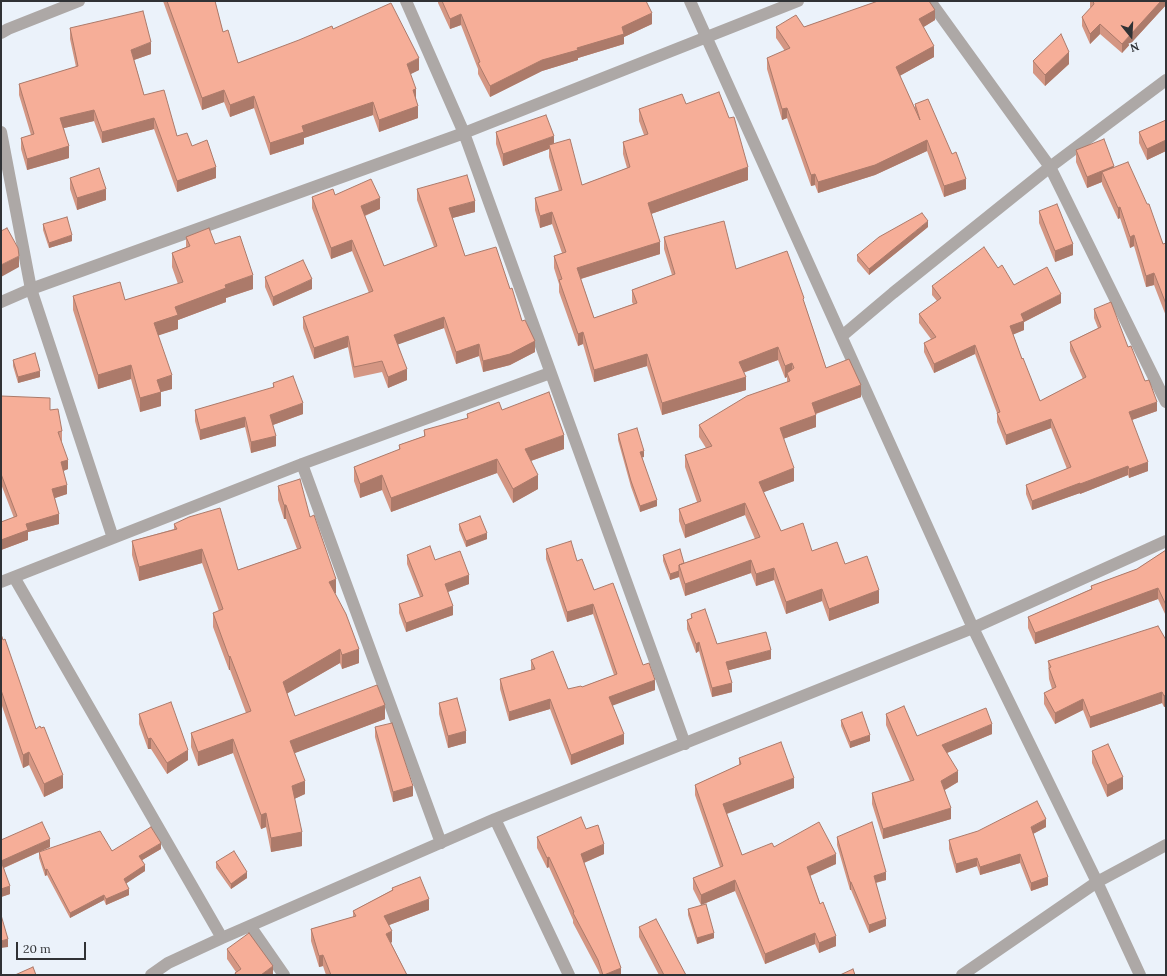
<!DOCTYPE html>
<html>
<head>
<meta charset="utf-8">
<style>
  body { margin:0 }
  #map { position:relative; width:1167px; height:976px; overflow:hidden; background:#ebf2fa; font-family:Lora,serif }
  canvas { display:block }
  .frame { position:absolute; inset:0; border:2px solid #303235; pointer-events:none }
  .north { position:absolute; left:1111px; top:16px; width:40px; height:40px; -webkit-text-stroke:3px #ebf2fa; paint-order:stroke; rotate:162deg; font-size:11px; font-weight:700; line-height:16px; text-align:center; color:#303235 }
  .north::after { content:''; display:block; margin:auto; width:14px; height:18px; background:#303235; clip-path:polygon(50% 0,100% 100%,50% 72%,0 100%) }
  .scale { position:absolute; left:16px; top:942px; width:70px; height:18px; box-sizing:border-box; border:2px solid #303235; border-top:0; padding-left:5px; font-size:12px; line-height:14px; white-space:nowrap; color:#303235; -webkit-text-stroke:3px #ebf2fa; paint-order:stroke }
</style>
</head>
<body>
<div id="map">
<canvas width="1167" height="976"></canvas>
<div class="frame"></div>
<div class="north">N</div>
<div class="scale">20 m</div>
</div>
<script>
const context = document.querySelector('canvas').getContext('2d');
context.lineJoin = 'round';
function poly(rows) {
  const path = new Path2D();
  for (const r of rows) {
    path.moveTo(r[0], r[1]);
    for (let i = 2; i < r.length; i += 2) path.lineTo(r[i], r[i + 1]);
  }
  return path;
}
function stroke(path, color, width, dash) {
  context.strokeStyle = color;
  context.lineWidth = width;
  context.lineCap = dash ? 'butt' : 'round';
  context.setLineDash(dash || []);
  context.stroke(path);
}
function fillPath(path, color) {
  context.fillStyle = color;
  context.fill(path, 'evenodd');
}
stroke(poly([
  [406,1,464,133,685,744],
  [690,1,973,628,1097,882,1140,975],
  [930,1,1050,167,1166,402],
  [1,33,8,29,79,1],
  [1,132,31,289,113,538],
  [1,302,31,289,464,133,798,1],
  [842,336,893,293,1050,167,1166,80],
  [302,464,441,843],
  [14,577,222,938],
  [1,582,302,464,550,373],
  [495,819,569,975],
  [250,926,284,975],
  [151,975,168,963,222,938,495,819,973,628,1166,541],
  [962,975,1097,882,1166,845]
]), '#ada8a6', 12);
fillPath(poly([
  [163,1,215,1,223,32,238,63,333,29,419,70,410,74,416,98,418,118,379,132,373,115,304,138,304,144,270,155,254,108,230,117,224,102,202,110],
  [438,1,646,1,652,24,624,37,624,44,578,58,578,60,542,71,490,97,478,74,478,69,461,25,450,29,438,3],
  [876,1,929,1,935,20,923,27,934,57,899,76,915,108,915,104,966,189,944,197,927,151,875,175,818,193,815,185,811,186,787,118,782,120,767,69,767,58,785,51,776,38,776,27,804,27,876,2],
  [1090,1,1166,1,1166,5,1122,53,1100,34,1090,44,1082,26,1082,17,1091,8,1090,7],
  [70,28,151,54,134,60,144,95,177,136,192,146,216,178,177,192,154,129,102,143,94,121,64,128,69,158,27,170,21,149,21,138,31,135,19,95,19,84,76,67,70,39],
  [1033,61,1069,64,1045,86,1033,73],
  [686,104,748,180,651,214,660,254,581,279,594,318,633,304,632,302,632,290,672,275,664,249,664,237,736,269,804,302,826,368,861,397,816,414,816,427,783,439,794,481,763,492,781,531,812,551,845,564,879,603,829,621,822,601,786,614,774,580,756,586,751,573,685,596,679,577,670,580,663,561,663,555,684,563,755,539,745,515,685,538,679,521,679,509,697,502,685,467,685,455,706,448,699,437,699,425,787,382,787,377,785,378,778,360,743,373,746,390,662,415,647,366,594,382,583,344,578,346,559,292,559,284,554,268,554,256,562,253,552,224,540,228,535,210,535,198,559,191,549,157,549,149,503,166,496,144,496,132,554,144,582,185,627,168,623,154,623,142,644,135,639,121,639,109],
  [1166,120,1166,151,1147,160,1139,143,1139,132],
  [1076,150,1114,167,1163,244,1166,243,1166,316,1154,285,1146,287,1134,246,1130,248,1120,218,1118,219,1102,184,1102,182,1087,188,1076,162],
  [70,178,106,200,77,210,70,189],
  [417,189,475,212,452,218,465,256,522,321,535,352,510,365,483,372,479,356,456,364,444,328,398,344,407,380,388,388,382,372,354,378,348,347,314,359,303,328,303,317,369,293,352,251,331,259,312,208,312,197,335,195,380,209,365,216,384,266,434,247,417,200],
  [1039,211,1073,255,1055,262,1039,223],
  [43,224,72,241,49,248,43,230],
  [928,227,869,275,857,261,857,255],
  [186,237,215,244,253,289,226,298,226,302,178,320,178,329,158,335,172,389,161,392,161,406,140,412,131,379,98,389,73,310,73,296,125,300,178,284,172,267,172,253,186,247],
  [998,268,1014,285,1061,303,1024,322,1024,330,1013,334,1022,359,1040,401,1083,379,1070,351,1070,342,1098,328,1094,318,1094,309,1128,347,1145,381,1157,411,1132,420,1148,471,1129,478,1128,475,1080,494,1080,493,1032,510,1026,494,1026,485,1067,469,1051,428,1006,445,997,422,997,413,975,354,934,373,924,352,924,343,931,339,919,323,919,314,937,301,932,295,932,286],
  [265,277,312,289,273,306,265,287],
  [13,360,40,377,18,383,13,366],
  [273,383,303,414,273,425,276,446,251,453,245,427,200,440,195,421,195,410,273,388],
  [1,396,50,410,62,431,62,441,61,441,68,469,63,471,67,494,55,498,59,524,28,532,28,540,1,550,1,522,14,518,1,484],
  [502,410,564,449,531,461,538,489,513,503,497,473,391,512,382,490,360,498,354,481,354,467,399,450,399,445,424,436,424,430,467,419,467,414],
  [618,434,644,457,642,457,657,506,640,512,631,487,618,440],
  [278,486,310,517,336,593,335,593,359,663,342,669,340,663,287,693,295,716,385,719,294,753,305,794,294,799,302,846,271,852,266,827,261,829,233,753,198,766,191,747,191,733,246,713,230,670,229,670,213,627,213,613,219,611,202,563,139,581,132,555,132,541,174,529,174,524,238,570,297,549,286,519,284,519,278,500],
  [459,524,487,539,466,547,459,530],
  [546,549,577,561,594,590,643,665,655,690,612,705,624,744,571,765,550,709,509,721,500,689,500,679,531,670,531,660,568,689,582,687,614,675,593,614,567,622,546,559],
  [1166,550,1166,616,1158,599,1035,644,1028,628,1028,617,1091,589,1091,586,1137,569],
  [407,555,435,560,469,584,448,592,453,615,406,632,399,613,399,604,420,597,407,564],
  [691,614,717,644,771,659,729,670,732,692,712,697,699,651,696,653,687,629,687,620,691,618],
  [1,634,36,729,63,788,44,797,29,765,23,768,1,703],
  [1166,640,1166,706,1164,707,1162,703,1090,728,1083,710,1055,724,1044,704,1044,693,1052,689,1049,679,1048,661],
  [439,703,466,743,448,748,439,714],
  [139,714,188,760,167,774,151,749,148,749,139,724],
  [886,714,917,736,992,734,947,753,958,782,945,790,951,819,883,839,872,804,872,793,910,781,886,725],
  [841,720,870,741,850,748,841,726],
  [375,727,413,796,393,802,375,737],
  [1092,751,1123,789,1107,797,1092,763],
  [739,758,794,788,727,814,742,855,774,847,836,864,810,876,836,946,819,953,815,944,765,964,735,891,701,905,693,889,693,878,720,867,695,795,695,785,739,765],
  [1046,827,1033,834,1048,885,1031,891,1020,863,980,875,977,866,956,873,949,849,949,840],
  [586,829,604,854,584,863,621,975,600,975,598,970,573,923,573,920,549,867,547,868,537,848,537,837],
  [837,837,886,880,876,883,886,926,869,933,851,890,850,890,837,845],
  [1,840,50,847,39,852,161,849,142,860,145,871,126,883,129,895,106,905,104,900,70,918,47,875,45,876,39,858,39,852,4,868,10,894,1,897],
  [216,862,247,878,231,889,216,868],
  [392,888,429,910,389,925,392,942,391,943,407,975,326,975,323,966,319,967,311,941,311,929,353,917,353,911,392,890],
  [688,909,714,938,697,944,688,915],
  [639,927,686,975,659,975,639,937],
  [227,949,273,975,235,975,235,973,236,972,227,959]
]), '#d49683');
fillPath(poly([
  [1161,1,1166,1,1166,5,1122,53,1122,44],
  [935,10,935,20,919,30,919,19],
  [652,13,652,24,624,37,624,44,578,58,578,60,542,71,490,97,490,86,542,60,577,48],
  [461,14,461,25,450,29,450,19],
  [1100,24,1100,34,1090,44,1090,34],
  [151,42,151,54,131,61,131,50],
  [934,46,934,57,896,78,896,67],
  [1069,52,1069,64,1045,86,1045,75],
  [419,58,419,70,407,76,407,64],
  [416,89,416,101,413,90],
  [224,90,224,102,202,110,202,98],
  [254,96,254,108,230,117,230,105],
  [373,102,373,115,304,138,304,144,270,155,270,143,302,126],
  [418,106,418,118,379,132,379,120],
  [787,108,787,118,782,120,782,109],
  [94,110,94,121,60,129,60,118],
  [154,118,154,129,102,143,102,132],
  [554,136,554,148,549,145,549,149,503,166,503,154],
  [927,140,927,151,875,175,818,193,818,182],
  [1166,140,1166,151,1147,160,1147,149],
  [69,146,69,158,27,170,27,159],
  [1114,166,1114,177,1102,172,1102,182,1087,188,1087,177],
  [216,167,216,178,177,192,177,181],
  [748,167,748,180,648,215,648,203],
  [815,174,815,185,811,186,811,175],
  [966,179,966,189,944,197,944,186],
  [106,189,106,200,77,210,77,198],
  [380,198,380,209,361,217,361,206],
  [475,201,475,212,449,219,449,208],
  [1120,207,1120,218,1118,219,1118,208],
  [552,212,552,224,540,228,540,216],
  [928,221,928,227,869,275,869,269],
  [72,235,72,241,49,248,49,243],
  [1134,235,1134,246,1130,248,1130,237],
  [352,240,352,251,331,259,331,248],
  [660,242,660,254,577,280,577,268],
  [1073,244,1073,255,1055,262,1055,251],
  [19,256,19,267,1,277,1,265],
  [1154,273,1154,285,1146,287,1146,276],
  [253,275,253,289,226,298,226,302,178,320,178,329,154,337,154,323,175,307,225,285],
  [312,279,312,289,273,306,273,297],
  [1061,294,1061,303,1024,322,1024,330,1010,336,1010,326,1021,314],
  [444,317,444,328,394,346,394,335],
  [583,332,583,344,578,346,578,334],
  [348,336,348,347,314,359,314,348],
  [535,341,535,352,510,365,483,372,483,361],
  [479,344,479,356,456,364,456,352],
  [975,345,975,354,934,373,934,364],
  [778,347,778,360,739,374,739,362],
  [647,354,647,366,594,382,594,370],
  [792,363,792,375,787,373,787,377,785,378,785,366],
  [131,365,131,379,98,389,98,375],
  [407,369,407,380,388,388,388,377],
  [40,371,40,377,18,383,18,377],
  [172,375,172,389,161,392,161,406,140,412,140,398,157,380],
  [746,377,746,390,662,415,662,403],
  [861,385,861,397,812,415,812,403],
  [1157,402,1157,411,1129,421,1129,412],
  [303,403,303,414,270,426,270,415],
  [816,415,816,427,780,440,780,428],
  [245,417,245,427,200,440,200,430],
  [1051,419,1051,428,1006,445,1006,435],
  [564,435,564,449,525,463,525,449],
  [276,436,276,446,251,453,251,442],
  [644,451,644,457,640,458,640,452],
  [497,459,497,473,391,512,391,498],
  [68,460,68,469,61,472,61,462],
  [1148,462,1148,471,1129,478,1129,469],
  [1128,466,1128,475,1080,494,1080,484],
  [794,468,794,481,759,494,759,482],
  [382,475,382,490,360,498,360,484],
  [538,475,538,489,513,503,513,489],
  [1080,483,1080,493,1032,510,1032,501],
  [67,485,67,494,52,499,52,489],
  [657,500,657,506,640,512,640,506],
  [745,503,745,515,685,538,685,525],
  [284,505,286,505,286,519,284,519],
  [59,514,59,524,28,532,28,540,1,550,1,540,26,524],
  [487,533,487,539,466,547,466,541],
  [202,549,202,563,139,581,139,567],
  [751,560,751,573,685,596,685,584],
  [774,568,774,580,756,586,756,574],
  [679,571,679,577,670,580,670,574],
  [469,575,469,584,445,593,445,584],
  [336,579,336,593,329,596,329,582],
  [1158,588,1158,599,1035,644,1035,633],
  [822,589,822,601,786,614,786,602],
  [879,590,879,603,829,621,829,609],
  [593,604,593,614,567,622,567,612],
  [453,606,453,615,406,632,406,623],
  [699,642,699,651,696,653,696,644],
  [340,649,340,663,283,696,283,682],
  [359,649,359,663,342,669,342,655],
  [771,650,771,659,726,671,726,662],
  [230,656,230,670,229,670,229,657],
  [655,680,655,690,609,707,609,697],
  [732,683,732,692,712,697,712,688],
  [1162,692,1162,703,1090,728,1090,717],
  [1166,695,1166,706,1164,707,1164,696],
  [550,699,550,709,509,721,509,712],
  [1083,699,1083,710,1055,724,1055,713],
  [385,705,385,719,290,755,290,741],
  [992,724,992,734,942,755,942,745],
  [466,731,466,743,448,748,448,736],
  [624,734,624,744,571,765,571,755],
  [870,735,870,741,850,748,850,742],
  [151,738,151,749,148,749,148,739],
  [233,739,233,753,198,766,198,752],
  [188,750,188,760,167,774,167,763],
  [29,752,29,765,23,768,23,755],
  [958,771,958,782,941,792,941,781],
  [63,775,63,788,44,797,44,784],
  [1123,777,1123,789,1107,797,1107,785],
  [794,778,794,788,723,815,723,804],
  [305,781,305,794,292,800,292,786],
  [413,786,413,796,393,802,393,792],
  [951,808,951,819,883,839,883,829],
  [266,813,266,827,261,829,261,815],
  [1046,819,1046,827,1031,835,1031,827],
  [302,832,302,846,271,852,271,838],
  [50,839,50,847,1,869,1,861],
  [161,843,161,849,139,862,139,856],
  [604,844,604,854,581,864,581,854],
  [836,854,836,864,807,877,807,867],
  [1020,854,1020,863,980,875,980,867],
  [549,857,549,867,547,868,547,858],
  [977,858,977,866,956,873,956,864],
  [145,865,145,871,124,885,124,879],
  [47,869,47,875,45,876,45,870],
  [247,872,247,878,231,889,231,884],
  [886,872,886,880,874,883,874,876],
  [1048,877,1048,885,1031,891,1031,883],
  [735,880,735,891,701,905,701,895],
  [850,882,851,882,851,890,850,890],
  [10,886,10,894,1,897,1,889],
  [129,889,129,895,106,905,106,899],
  [104,895,104,900,70,918,70,913],
  [429,899,429,910,384,927,384,916],
  [886,919,886,926,869,933,869,925],
  [392,931,392,942,386,945,386,934],
  [714,933,714,938,697,944,697,938],
  [815,933,815,944,765,964,765,954],
  [836,936,836,946,819,953,819,943],
  [8,939,8,947,1,948,1,941],
  [323,955,323,966,319,967,319,956],
  [273,966,273,975,261,975],
  [621,968,621,975,604,975]
]), '#ac7a6a');
const building = poly([
  [167,1,215,1,223,32,228,30,238,63,299,40,332,26,333,29,391,3,419,58,407,64,416,89,413,90,418,106,379,120,373,102,302,126,304,132,270,143,254,96,230,105,224,90,202,98,167,1],
  [442,1,646,1,652,13,622,27,624,34,577,48,578,50,542,60,490,86,478,63,480,62,461,14,450,19,442,1],
  [878,1,929,1,935,10,919,19,934,46,896,67,920,120,915,104,928,99,952,154,956,152,966,179,944,186,927,140,875,165,818,182,815,174,811,175,787,108,782,109,767,58,790,48,776,27,796,15,804,27,878,1],
  [1093,1,1161,1,1122,44,1100,24,1090,34,1082,17,1094,4,1093,1],
  [143,11,151,42,131,50,144,95,164,90,177,136,187,133,192,146,207,140,216,167,177,181,154,118,102,132,94,110,60,118,69,146,27,159,21,138,34,134,19,84,78,66,70,28,143,11],
  [1061,34,1069,52,1045,75,1033,61,1061,34],
  [719,92,729,118,734,117,748,167,648,203,660,242,577,268,594,318,637,303,632,290,675,274,664,237,724,221,736,269,787,251,804,298,803,299,826,368,849,359,861,385,812,403,816,415,780,428,794,468,759,482,781,531,803,523,812,551,837,542,845,564,867,556,879,590,829,609,822,589,786,602,774,568,756,574,751,560,685,584,679,565,760,537,745,503,685,525,679,509,701,501,685,455,712,446,699,425,747,396,790,381,787,373,794,368,792,363,785,366,778,347,739,362,746,377,662,403,647,354,594,370,583,332,578,334,559,280,562,279,554,256,566,252,552,212,540,216,535,198,562,190,549,145,570,139,582,185,630,167,623,142,648,134,639,109,682,94,686,104,719,92],
  [546,115,554,136,503,154,496,132,546,115],
  [1166,120,1166,140,1147,149,1139,132,1166,120],
  [1104,139,1114,166,1087,177,1076,150,1104,139],
  [1128,162,1147,204,1149,204,1163,244,1166,243,1166,304,1154,273,1146,276,1134,235,1130,237,1120,207,1118,208,1102,172,1128,162],
  [99,168,106,189,77,198,70,178,99,168],
  [467,175,475,201,449,208,465,256,496,247,510,289,512,288,522,321,525,320,535,341,510,354,483,361,479,344,456,352,444,317,394,335,407,369,388,377,382,361,354,367,348,336,314,348,303,317,373,291,352,240,331,248,312,197,333,189,335,195,371,179,380,198,361,206,384,266,437,246,417,189,467,175],
  [1057,204,1073,244,1055,251,1039,211,1057,204],
  [922,213,928,221,869,269,857,255,879,237,922,213],
  [67,217,72,235,49,243,43,224,67,217],
  [7,228,18,248,19,256,1,265,1,231,7,228],
  [209,228,215,244,240,236,253,275,225,285,226,288,175,307,178,315,154,323,172,375,157,380,161,392,140,398,131,365,98,375,73,296,120,282,125,300,183,282,172,253,190,246,186,237,209,228],
  [984,247,998,268,1002,265,1014,285,1047,267,1061,294,1021,314,1024,321,1010,326,1022,359,1023,358,1040,401,1086,377,1070,342,1101,327,1094,309,1111,302,1128,347,1131,346,1145,381,1149,380,1157,402,1129,412,1148,462,1129,469,1128,466,1080,484,1080,483,1032,501,1026,485,1071,467,1051,419,1006,435,997,413,1000,412,975,345,934,364,924,343,936,337,919,314,941,298,932,286,984,247],
  [303,260,312,279,273,297,265,277,303,260],
  [35,353,40,371,18,377,13,360,35,353],
  [293,376,303,403,270,415,276,436,251,442,245,417,200,430,195,410,274,387,273,383,293,376],
  [549,392,564,435,525,449,538,475,513,489,497,459,391,498,382,475,360,484,354,467,400,449,399,445,425,436,424,430,468,418,467,414,499,402,502,410,549,392],
  [1,396,50,398,50,410,58,409,62,431,58,432,68,460,61,462,67,485,52,489,59,514,26,524,28,530,1,540,1,522,17,516,1,474,1,396],
  [637,428,644,451,640,452,657,500,640,506,631,481,618,434,637,428],
  [300,479,310,517,314,515,336,579,329,582,346,614,359,649,342,655,340,649,283,682,295,716,377,685,385,705,290,741,305,781,292,786,302,832,271,838,266,813,261,815,233,739,198,752,191,733,251,711,230,656,229,657,213,613,223,609,202,549,139,567,132,541,177,529,174,524,189,517,220,508,238,570,301,548,286,505,284,505,278,486,300,479],
  [480,516,487,533,466,541,459,524,480,516],
  [571,541,577,561,582,559,594,590,613,583,643,665,649,663,655,680,609,697,624,734,571,755,550,699,509,712,500,679,535,669,531,660,553,651,568,689,581,686,582,687,617,674,593,604,567,612,546,549,571,541],
  [430,546,435,560,460,551,469,575,445,584,453,606,406,623,399,604,423,596,407,555,430,546],
  [680,549,684,563,679,565,679,571,670,574,663,555,680,549],
  [1166,550,1166,605,1158,588,1035,633,1028,617,1092,589,1091,586,1137,569,1166,550],
  [705,609,717,644,766,632,771,650,726,662,732,683,712,688,699,642,696,644,687,620,692,618,691,614,705,609],
  [1158,626,1166,640,1166,695,1164,696,1162,692,1090,717,1083,699,1055,713,1044,693,1056,687,1049,668,1051,667,1048,661,1158,626],
  [1,634,3,640,5,639,36,729,40,726,41,728,44,727,63,775,44,784,29,752,23,755,1,690,1,634],
  [457,698,466,731,448,736,439,703,457,698],
  [171,702,188,750,167,763,151,738,148,739,139,714,171,702],
  [904,706,917,736,986,708,992,724,942,745,958,771,941,781,951,808,883,829,872,793,914,780,886,714,904,706],
  [862,712,870,735,850,742,841,720,862,712],
  [392,723,413,786,393,792,375,727,392,723],
  [781,742,794,778,723,804,742,855,772,843,774,847,819,822,836,854,807,867,820,904,823,902,836,936,819,943,815,933,765,954,735,880,701,895,693,878,723,866,695,785,741,764,739,758,781,742],
  [1108,744,1123,777,1107,785,1092,751,1108,744],
  [1037,801,1046,819,1031,827,1048,877,1031,883,1020,854,980,867,977,858,956,864,949,840,978,831,1037,801],
  [581,817,586,829,598,825,604,844,581,854,621,968,604,975,603,975,598,960,573,913,574,912,549,857,547,858,537,837,581,817],
  [42,822,50,839,1,861,10,886,1,889,1,840,42,822],
  [872,822,886,872,874,876,886,919,869,925,851,882,850,882,837,837,872,822],
  [151,827,161,843,139,856,145,865,124,879,129,889,106,899,104,895,70,913,47,869,45,870,39,852,100,831,112,851,151,827],
  [234,851,247,872,231,884,216,862,234,851],
  [420,877,429,899,384,916,392,931,386,934,407,975,331,975,323,955,319,956,311,929,356,916,353,911,393,890,392,888,420,877],
  [706,904,714,933,697,938,688,909,706,904],
  [1,915,8,939,1,941,1,915],
  [656,919,686,975,664,975,639,927,656,919],
  [249,933,273,966,261,975,236,975,235,973,241,969,227,949,249,933],
  [33,967,36,975,15,975,33,967],
  [853,969,855,975,840,975,853,969]
]);
fillPath(building, '#f6ae98');
stroke(building, '#ac7a6a', 1);
</script>
</body>
</html>
